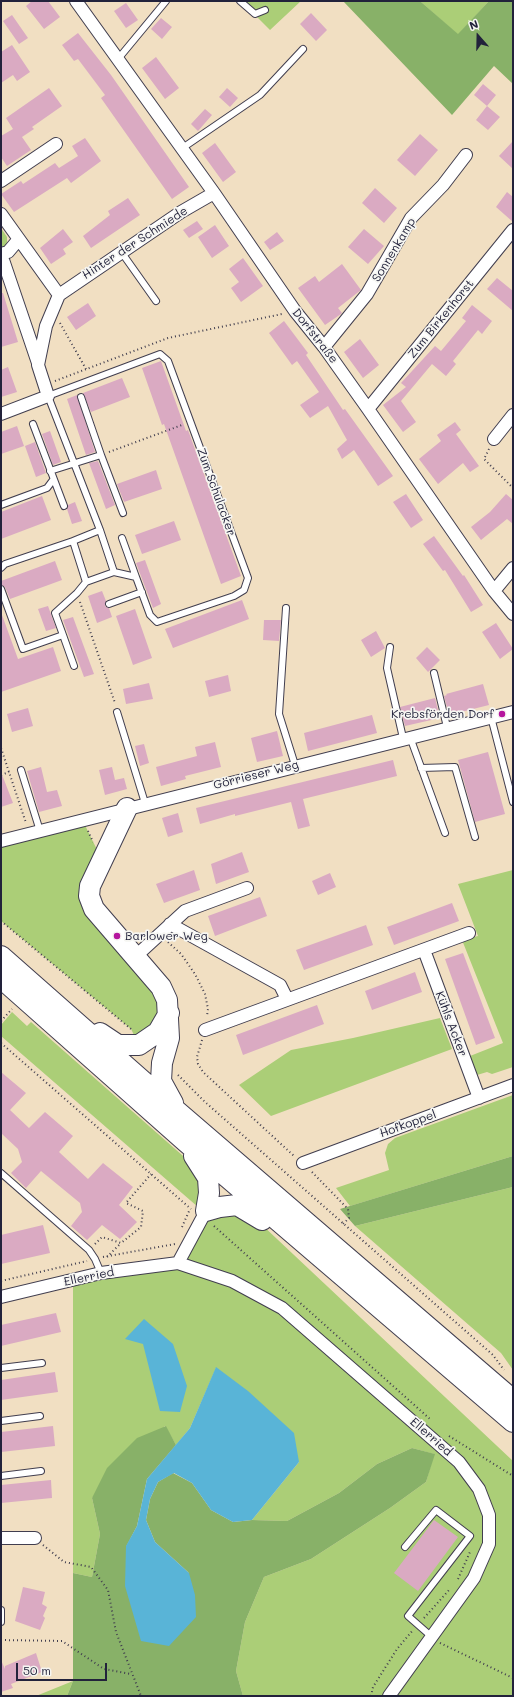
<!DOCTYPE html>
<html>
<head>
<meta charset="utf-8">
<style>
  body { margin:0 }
  #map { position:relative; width:514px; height:1697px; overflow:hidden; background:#f1dfc2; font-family:Mali,sans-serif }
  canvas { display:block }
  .frame { position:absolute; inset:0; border:2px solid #22223b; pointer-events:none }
  .north { position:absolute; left:458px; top:16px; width:40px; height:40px; -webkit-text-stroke:3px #f6f6f2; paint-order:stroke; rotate:340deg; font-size:11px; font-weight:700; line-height:16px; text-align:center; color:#22223b }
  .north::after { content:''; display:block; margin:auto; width:14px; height:18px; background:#22223b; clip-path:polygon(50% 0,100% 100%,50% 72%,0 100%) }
  .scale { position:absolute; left:16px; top:1663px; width:91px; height:18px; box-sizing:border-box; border:2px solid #22223b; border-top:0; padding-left:5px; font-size:12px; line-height:14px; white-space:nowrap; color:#22223b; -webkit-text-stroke:3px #f6f6f2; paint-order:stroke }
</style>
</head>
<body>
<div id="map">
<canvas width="514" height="1697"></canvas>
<div class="frame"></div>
<div class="north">N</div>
<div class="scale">50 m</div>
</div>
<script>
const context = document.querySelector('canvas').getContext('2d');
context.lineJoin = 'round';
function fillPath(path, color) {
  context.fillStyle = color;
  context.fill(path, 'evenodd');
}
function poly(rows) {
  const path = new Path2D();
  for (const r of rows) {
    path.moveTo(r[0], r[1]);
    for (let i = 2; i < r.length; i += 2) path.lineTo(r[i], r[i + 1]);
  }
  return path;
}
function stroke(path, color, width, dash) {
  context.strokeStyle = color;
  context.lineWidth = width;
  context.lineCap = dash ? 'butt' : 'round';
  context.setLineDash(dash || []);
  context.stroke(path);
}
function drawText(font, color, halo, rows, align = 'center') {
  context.font = font + ' Mali,sans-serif';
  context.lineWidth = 3.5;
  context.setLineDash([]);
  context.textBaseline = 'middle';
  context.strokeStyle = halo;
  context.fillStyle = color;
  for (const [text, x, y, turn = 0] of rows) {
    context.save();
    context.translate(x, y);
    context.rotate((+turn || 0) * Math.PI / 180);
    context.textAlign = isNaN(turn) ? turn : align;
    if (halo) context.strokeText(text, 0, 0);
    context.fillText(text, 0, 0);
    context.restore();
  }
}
fillPath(poly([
  [241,1,301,1,270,30],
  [420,1,489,1,458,35],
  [1,228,7,237,7,242,5,247,1,251],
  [82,819,102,860,90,886,167,1000,139,1045,131,1029,1,921,1,841],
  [513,870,513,1067,492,1074,487,1072,477,1075,470,1056,503,1043,462,940,478,936,458,884],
  [12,1012,27,1026,31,1022,191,1163,203,1188,198,1207,1,1036,1,1025],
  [440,1018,452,1049,271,1116,239,1085,291,1050,353,1038],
  [513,1095,513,1156,350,1206,336,1188,389,1170,385,1153,388,1144,395,1138],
  [513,1187,513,1370,501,1353,355,1226],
  [231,1210,260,1223,513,1461,513,1696,243,1696,236,1671,245,1622,264,1577,311,1559,390,1508,426,1482,434,1454,412,1448,377,1464,339,1493,287,1521,252,1520,299,1462,216,1368,190,1428,176,1445,165,1426,92,1498,100,1534,92,1577,73,1573,73,1280,178,1263,203,1216],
  [73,1681,67,1696,36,1696]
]), '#abce77');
fillPath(poly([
  [343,1,420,1,458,34,489,1,513,1,513,84,494,66,452,115],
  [513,1156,513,1187,355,1226,340,1209],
  [166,1426,176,1445,147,1479,137,1526,126,1547,189,1573,155,1542,146,1520,150,1499,158,1482,173,1473,192,1483,211,1510,233,1522,252,1520,287,1521,339,1493,377,1464,412,1448,435,1454,426,1482,390,1508,311,1559,264,1577,245,1622,236,1671,243,1696,67,1696,73,1681,73,1573,92,1577,100,1534,92,1498,107,1468,137,1438]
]), '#88b168');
fillPath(poly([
  [144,1319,173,1344,187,1386,180,1412,160,1411,143,1344,125,1339],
  [216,1367,248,1391,294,1433,299,1462,252,1520,233,1522,211,1510,192,1483,174,1473,158,1482,150,1499,146,1520,155,1542,189,1573,195,1595,196,1617,169,1646,141,1641,125,1586,126,1546,137,1526,147,1479,190,1428]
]), '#59b4d7');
fillPath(poly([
  [32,1,48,1,60,17,44,29,26,6],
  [126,3,138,20,126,28,114,11],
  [311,13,327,30,316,41,300,24],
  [12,15,28,38,19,44,3,21],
  [161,18,172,27,162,39,151,29],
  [78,33,111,75,189,187,172,199,101,98,105,95,78,59,74,61,62,45],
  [12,45,30,72,17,81,13,75,1,83,1,52],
  [156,57,179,88,165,99,142,68],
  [483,84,496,95,487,106,474,95],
  [49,88,62,106,32,127,34,129,22,137,31,150,7,166,1,157,1,136,13,129,6,118],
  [227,88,238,98,230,107,219,97],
  [487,106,500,117,488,130,476,120],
  [205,109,212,115,198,131,191,124],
  [420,134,438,150,415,176,397,160],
  [85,138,101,161,71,183,67,178,14,212,1,194,21,181,23,184,55,163,59,168,78,156,72,146],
  [513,141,513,169,499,156],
  [215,143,236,172,223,182,202,153],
  [375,188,397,208,384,223,362,203],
  [507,192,513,197,513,222,496,207],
  [128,198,140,215,91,248,83,236,110,215,108,211],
  [197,221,203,229,189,238,183,230],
  [215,225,229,246,212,258,198,237],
  [63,229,73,242,63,249,66,254,51,264,40,248],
  [364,229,384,246,368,264,348,247],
  [277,232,284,241,270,250,264,242],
  [243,258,263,286,241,302,231,288,239,282,229,269],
  [342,264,361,290,338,308,342,313,341,314,325,325,298,288,315,276,319,282],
  [497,278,513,291,513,311,487,289],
  [1,293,3,293,18,342,1,347],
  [88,303,96,316,76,330,67,317],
  [472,305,492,321,482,334,478,330,453,361,456,364,446,376,432,364,401,401,416,422,403,432,383,405,406,387,401,383,435,346,441,351,466,321,462,318],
  [284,321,308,353,306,355,343,410,345,409,393,476,378,486,354,450,342,459,337,449,347,440,328,406,310,418,300,405,319,392,297,361,292,365,269,333],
  [360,339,379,365,363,378,344,352],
  [161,361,186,431,188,430,241,576,221,584,164,424,162,425,142,368],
  [8,367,17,392,1,397,1,370],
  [122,378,130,397,91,412,83,393],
  [77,395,95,452,86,455,67,399],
  [455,422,461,430,456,434,479,466,470,472,463,463,438,484,419,459,441,441,437,435],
  [17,426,24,446,1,454,1,432],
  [50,431,61,462,53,465,42,434],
  [35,442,46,473,36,477,25,446],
  [98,461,115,505,106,509,89,463],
  [156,470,162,489,124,502,117,484],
  [406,494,423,520,411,528,393,502],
  [506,494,513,500,513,524,507,519,481,540,471,527,490,512],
  [42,496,51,520,1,539,1,512],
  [75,502,82,521,72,524,67,509,68,505],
  [174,521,181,540,142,554,135,535],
  [434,536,463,576,464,575,483,605,471,612,445,570,443,571,423,544],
  [145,560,161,604,153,608,136,563],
  [55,561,62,580,10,599,5,587,1,585,1,581],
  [102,591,106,601,105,606,109,608,112,617,97,623,88,596],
  [242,600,249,619,173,648,165,629],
  [48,606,56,628,46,631,38,609],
  [135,609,152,658,133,665,116,616],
  [2,615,18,659,53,647,61,671,1,692],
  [73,617,94,674,84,677,63,620],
  [264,620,281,620,279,641,263,640],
  [496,623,513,649,500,659,482,632],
  [376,631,385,648,371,657,361,640],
  [427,647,440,660,428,672,416,658],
  [228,675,231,691,209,697,205,681],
  [149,683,153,699,126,704,123,689],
  [483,684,489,705,449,715,444,696,447,695,446,694],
  [435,698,440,718,405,726,400,707],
  [28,708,33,726,12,732,7,714],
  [372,715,377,733,308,751,304,733],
  [277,731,283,756,257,762,251,738],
  [215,742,221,767,185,776,186,779,161,786,156,767,197,756,195,747],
  [144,744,149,763,140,766,135,746],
  [488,752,505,814,475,822,458,760],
  [393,760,397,776,303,799,310,826,298,829,291,802,235,816,235,814,200,824,196,808],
  [41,767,47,792,57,790,62,806,39,812,27,771],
  [112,767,115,780,124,778,127,789,105,795,99,770],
  [1,772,13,803,1,807],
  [178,813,183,832,168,837,162,818],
  [242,852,249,872,216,884,211,864],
  [194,870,200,890,164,903,156,884],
  [330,873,336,887,318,895,312,881],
  [260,897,267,916,215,936,208,916],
  [452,903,459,921,394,945,387,927],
  [366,925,373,945,304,970,296,950],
  [463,953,495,1038,476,1045,445,959],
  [415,972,422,992,372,1010,365,991],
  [317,1005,324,1024,243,1055,236,1035],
  [1,1072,26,1093,10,1110,29,1128,45,1112,73,1136,59,1152,88,1179,103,1163,133,1187,119,1205,137,1222,120,1239,102,1225,87,1240,71,1226,82,1212,80,1203,41,1171,26,1188,11,1173,22,1162,18,1149,1,1133],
  [43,1225,50,1253,1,1264,1,1235],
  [56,1313,61,1332,1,1346,1,1325],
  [55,1372,58,1392,1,1400,1,1380],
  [53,1426,55,1446,1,1452,1,1432],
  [51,1480,52,1498,1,1503,1,1485],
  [434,1520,458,1537,418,1591,394,1573],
  [23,1587,45,1592,42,1604,47,1607,43,1616,45,1618,40,1630,15,1621],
  [36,1653,42,1672,11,1684,13,1688,1,1692,1,1660,5,1669,5,1666]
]), '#daaac2');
const service = poly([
  [240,1,255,14,265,10],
  [118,59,166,1],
  [181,149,260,95,303,49],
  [122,253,156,301],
  [33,424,64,506],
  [101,455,123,513],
  [50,471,101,455,81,397],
  [1,505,47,488,53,480],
  [100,530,73,541,86,582,114,572,100,530,48,396,160,354,168,361,248,578,244,590,234,596,157,622,150,615,136,577,114,572],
  [122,538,136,577],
  [1,568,5,564,73,541],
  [1,589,23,649,63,635,55,613,77,593,86,582],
  [109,604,142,592],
  [286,608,279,714,295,765],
  [63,635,74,666],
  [390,647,387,668,403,738],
  [434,673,447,727],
  [117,712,145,803],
  [491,717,513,802],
  [410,737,445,833],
  [421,768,455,767,475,837],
  [21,770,40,831],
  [1,1173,89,1250,95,1259,101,1273],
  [1,1368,42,1363],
  [1,1421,40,1416],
  [1,1476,41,1471],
  [405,1547,436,1510,470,1536,408,1616,432,1637],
  [1,1610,1,1622]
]);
const minor = poly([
  [76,1,214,193,295,311,324,347,368,409,494,591,513,614],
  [1,181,56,144],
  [1,214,59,295],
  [1,254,38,363],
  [1,254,8,252,19,239],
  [324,347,367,294,411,218,443,185,466,155],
  [368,409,513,230],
  [1,414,48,396,38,365,46,326,59,295,181,212,214,193],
  [494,439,513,415],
  [494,591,513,568],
  [1,841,513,712],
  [170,924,280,985,287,999],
  [424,950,479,1098],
  [136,956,185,911,247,888],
  [205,1030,469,933],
  [303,1163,513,1085],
  [178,1263,206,1211],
  [1,1297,101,1273,178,1263,232,1281,282,1308,459,1462,479,1489,489,1515,489,1544,474,1578,389,1696],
  [1,1538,35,1538]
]);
const trunk = poly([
  [127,808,90,886,89,896,94,909,161,987,167,1000,169,1038,162,1063,161,1081,173,1103],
  [1,956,178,1112,513,1400],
  [1,978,186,1142,513,1422],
  [100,1033,118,1045,139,1045,158,1032,169,1013],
  [194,1156,208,1178,209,1193,206,1211,220,1207,237,1205,262,1220]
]);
stroke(service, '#413e4f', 8);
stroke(minor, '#413e4f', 14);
stroke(trunk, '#413e4f', 22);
stroke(poly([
  [60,323,86,369],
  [55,381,168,338,282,314],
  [489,449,484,459,513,488],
  [109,452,182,425],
  [80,602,115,703],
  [1,748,26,823],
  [1,775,9,772],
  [88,831,93,842],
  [1,921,131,1029],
  [168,942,181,954,195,974,205,994,208,1009,207,1016],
  [1,1021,12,1009],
  [202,1040,197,1057,198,1064,203,1072,294,1156],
  [1,1043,191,1209],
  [178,1075,205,1102,493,1355,504,1370],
  [312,1172,348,1209,349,1218,343,1224],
  [214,1226,430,1419],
  [182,1227,190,1209],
  [95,1244,102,1237,121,1243,141,1227,143,1211,126,1203,151,1174],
  [103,1257,175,1244],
  [107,1257,121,1243],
  [1,1281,87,1261],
  [449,1436,513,1476],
  [43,1545,64,1562,91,1567,108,1590,116,1632,141,1696],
  [458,1579,470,1552],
  [424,1618,450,1589],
  [1,1640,62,1641,104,1669,131,1674],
  [440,1643,513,1678],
  [371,1696,373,1687,397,1649,413,1630]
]), '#413e4f', 2, [1, 3]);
stroke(service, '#fff', 6);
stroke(minor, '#fff', 12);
stroke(trunk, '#fff', 20);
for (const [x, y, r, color] of [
  [502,714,4,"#b5179e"],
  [117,936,4,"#b5179e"]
]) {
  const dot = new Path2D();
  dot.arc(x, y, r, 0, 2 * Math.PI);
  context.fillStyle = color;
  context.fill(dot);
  stroke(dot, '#f6f6f2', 1.5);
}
drawText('12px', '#22223b', '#f6f6f2', [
  ["Hinter der Schmiede",135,243,-33],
  ["Sonnenkamp",394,250,-59],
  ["Zum Birkenhorst",441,319,-51],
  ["Dorfstraße",315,336,52],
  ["Zum Schulacker",216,492,70],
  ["Görrieser Weg",256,775,-14],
  ["Kühls Acker",451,1024,69],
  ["Hofkoppel",408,1124,-20],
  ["Ellerried",89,1277,-12],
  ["Ellerried",431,1437,41]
]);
drawText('12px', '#22223b', '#f6f6f2', [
  ["Krebsförden Dorf",494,714],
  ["Barlower Weg",125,936,"left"]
], 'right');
</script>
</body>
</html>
